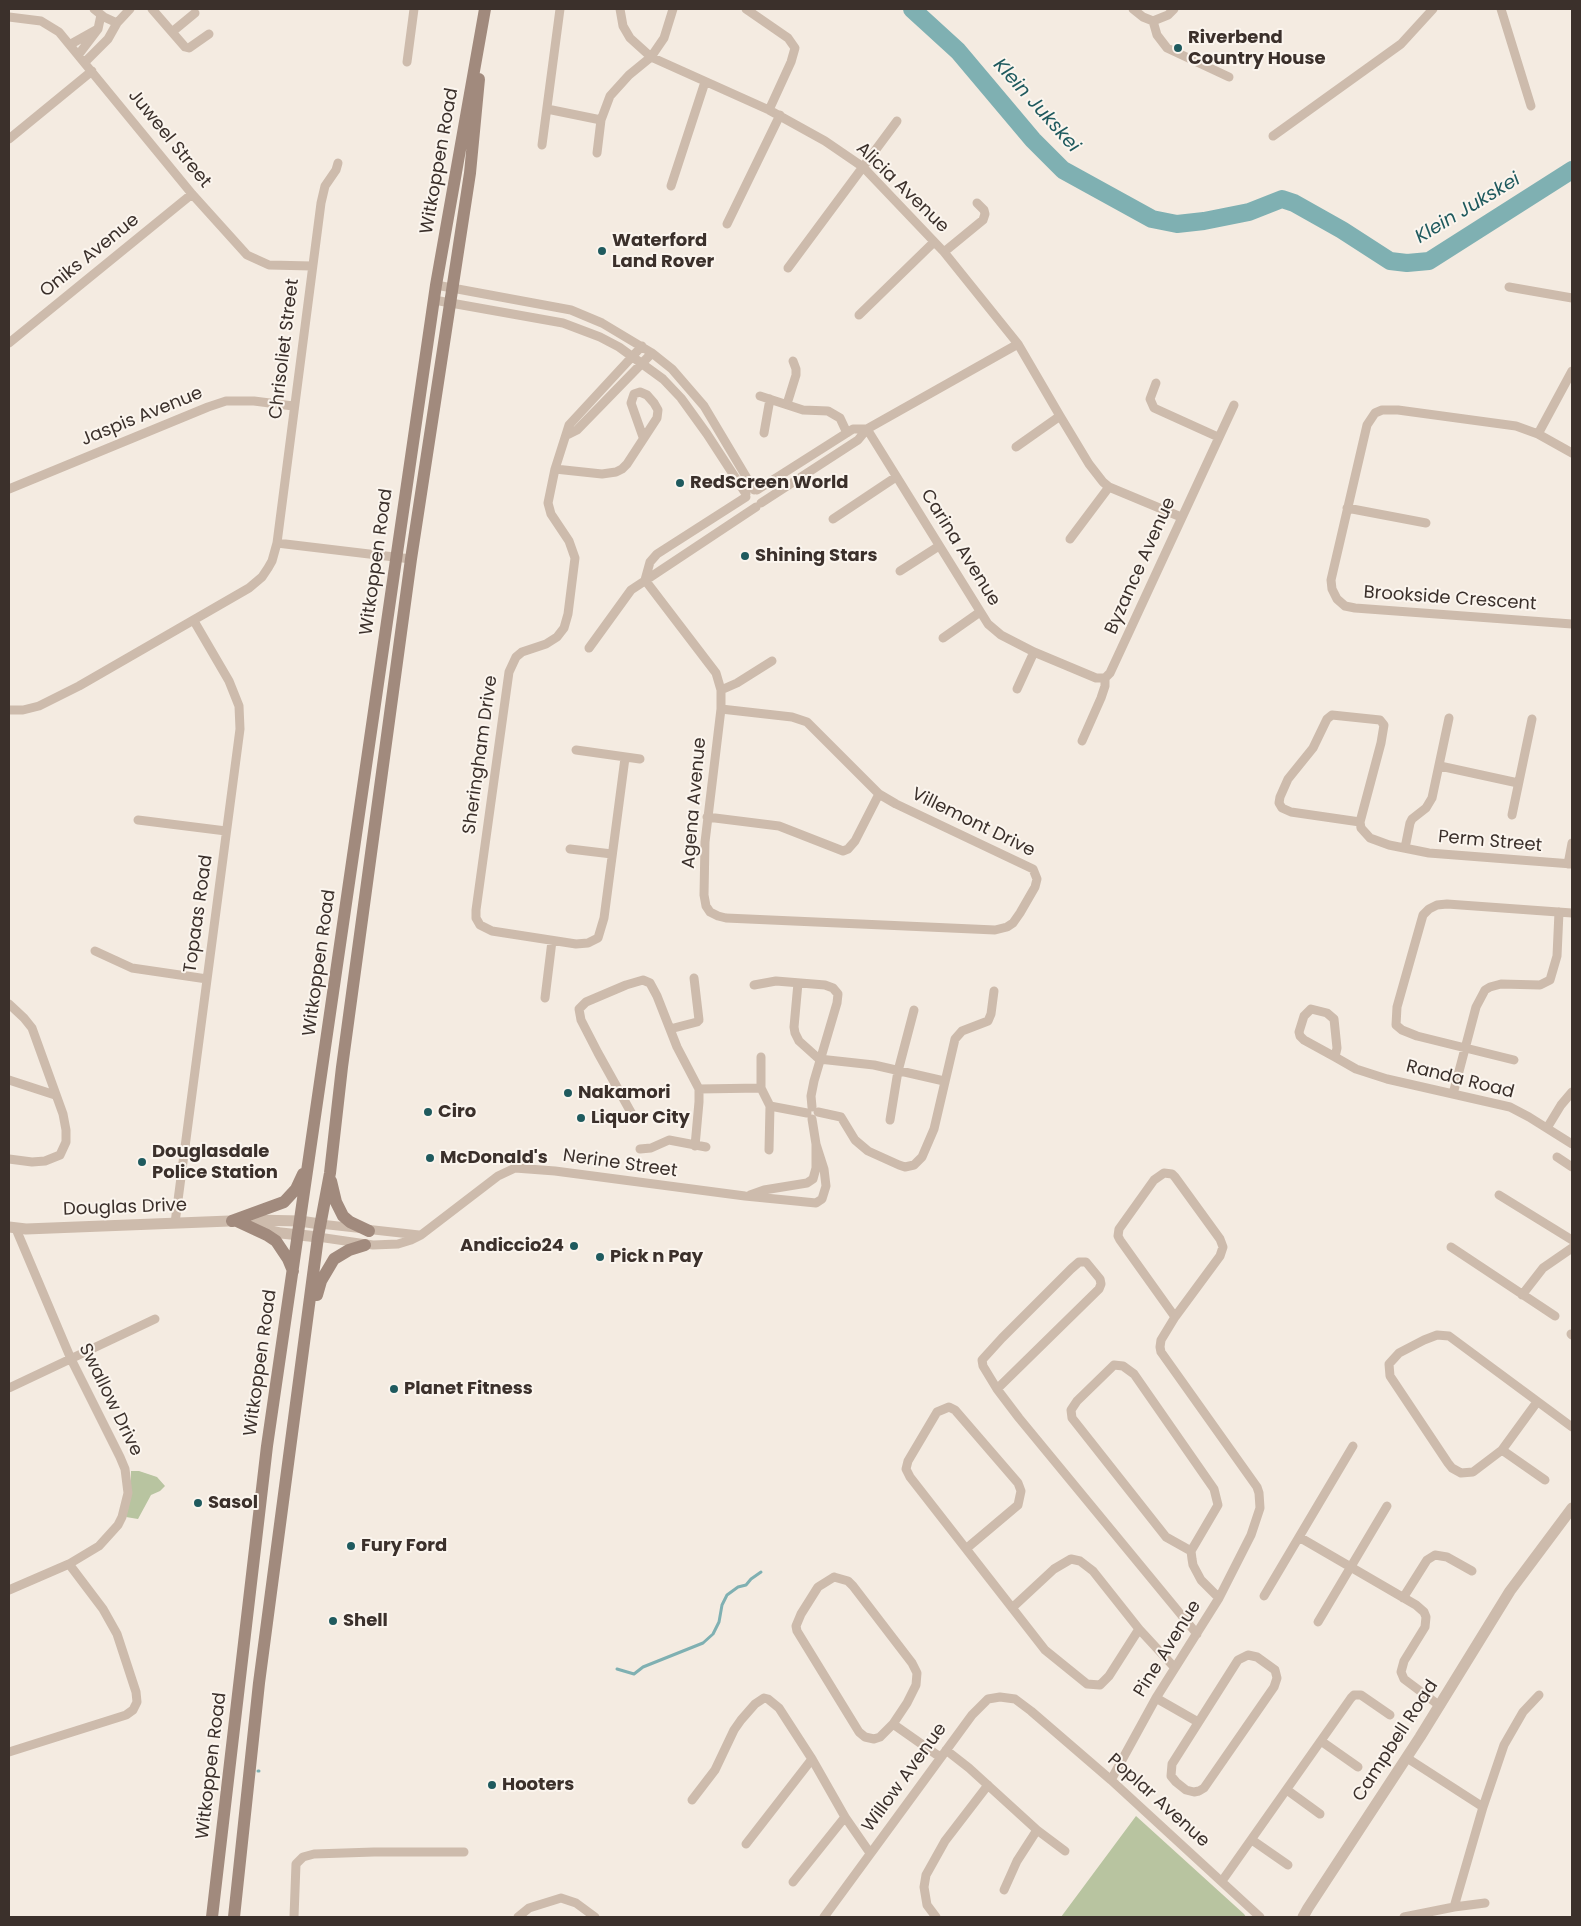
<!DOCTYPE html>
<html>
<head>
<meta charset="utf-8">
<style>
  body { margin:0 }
  #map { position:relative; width:1581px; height:1926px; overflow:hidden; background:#f4ebe1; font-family:Poppins,sans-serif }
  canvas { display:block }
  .frame { position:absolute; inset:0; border:10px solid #3b302b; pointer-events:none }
</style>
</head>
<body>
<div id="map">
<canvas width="1581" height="1926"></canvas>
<div class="frame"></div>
</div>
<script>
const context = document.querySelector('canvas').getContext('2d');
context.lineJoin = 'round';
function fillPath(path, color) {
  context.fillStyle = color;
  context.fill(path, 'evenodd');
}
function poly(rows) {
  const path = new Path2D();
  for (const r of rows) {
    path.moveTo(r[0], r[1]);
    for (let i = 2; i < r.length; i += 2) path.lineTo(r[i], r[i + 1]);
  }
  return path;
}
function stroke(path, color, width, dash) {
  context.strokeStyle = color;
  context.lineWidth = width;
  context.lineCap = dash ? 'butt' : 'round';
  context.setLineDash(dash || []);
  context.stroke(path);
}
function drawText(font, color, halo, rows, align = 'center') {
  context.font = font + ' Poppins,sans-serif';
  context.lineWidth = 4;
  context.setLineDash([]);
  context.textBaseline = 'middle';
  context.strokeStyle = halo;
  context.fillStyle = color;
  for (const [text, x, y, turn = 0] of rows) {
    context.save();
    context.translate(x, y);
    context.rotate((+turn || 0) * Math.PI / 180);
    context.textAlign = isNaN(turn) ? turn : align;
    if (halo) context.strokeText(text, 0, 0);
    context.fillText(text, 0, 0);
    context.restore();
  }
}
fillPath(poly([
  [131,1471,139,1471,157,1477,165,1486,160,1491,151,1495,138,1519,126,1517,131,1496],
  [1136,1816,1244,1914,1246,1917,1061,1917]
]), '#b8c4a0');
stroke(poly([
  [617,1669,634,1674,643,1667,703,1643,713,1634,719,1622,722,1605,727,1595,738,1587,746,1585,751,1579,761,1572],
  [258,1771,259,1771]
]), '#7fb0b2', 3);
stroke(poly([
  [912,9,958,51,1033,140,1063,170,1152,219,1177,224,1204,221,1249,212,1282,199,1294,203,1342,230,1390,261,1407,263,1429,261,1572,170]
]), '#7fb0b2', 18);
stroke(poly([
  [94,9,104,17,117,23],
  [152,9,185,47,189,48,209,34],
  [620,9,623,26,630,38,651,57,769,110,825,141,863,167,944,252,1018,344,1060,416,1089,464,1103,482,1109,487,1181,517],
  [746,9,788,38,795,48,791,62,769,110],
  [1133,9,1143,17,1153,21,1168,15,1174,9],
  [1501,9,1531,106],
  [9,17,41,21,59,32,192,194,247,255,269,265,312,266],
  [1153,21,1157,35,1167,48,1229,77],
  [172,32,195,13],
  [71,44,96,30],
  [79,54,98,29,101,15],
  [85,62,108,39,117,23,130,9],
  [407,62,414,9],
  [547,109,601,120],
  [1273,136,1401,44,1433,9],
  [9,139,92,71],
  [542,145,560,9],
  [597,153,601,120,610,96,629,75,651,57,664,38,673,9],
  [671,186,705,82],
  [727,224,780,115],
  [944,252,983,220,985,214,984,210,977,203],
  [788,268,897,121],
  [436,285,571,310,602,323,652,353,672,369,704,406,754,490],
  [1509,287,1572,298],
  [434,300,563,323,600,337,619,347,663,379,681,398,707,434,746,494],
  [859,315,934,242],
  [9,343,192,194],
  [1156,383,1150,399,1154,408,1218,437],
  [760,396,803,410,828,411,840,418,847,433],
  [787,404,796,375,796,369,793,361],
  [867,429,988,624,1001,635,1034,652,1096,678,1105,678],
  [764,433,770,399],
  [1538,434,1572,371],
  [567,435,577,430,652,353],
  [1016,447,1060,416],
  [1572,453,1538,434,1516,426,1398,410,1382,410,1375,413,1367,425,1331,580,1332,589,1337,599,1345,606,1355,608,1572,624],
  [555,469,602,474,616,472,622,469,627,464,657,418,658,410,654,403,647,395,640,392,634,394,631,403,643,437],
  [9,489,208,407,226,401,254,401,293,406],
  [757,490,853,429,867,429],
  [761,503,858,440,867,429,1018,344],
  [1347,508,1426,523],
  [833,519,896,477],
  [1070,539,1109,487],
  [277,543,411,559],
  [900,571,939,546],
  [645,580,716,673,721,690,721,709,705,842,704,895,706,906,710,912,718,916,726,918,995,930,1007,927,1013,923,1020,913,1035,887,1037,879,1033,869,896,804,879,794,807,722,792,717,721,709],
  [645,580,650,562,657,554,746,497],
  [943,638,980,612],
  [589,648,631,590,756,507],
  [1017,689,1034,652],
  [721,690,737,683,772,661],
  [9,710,23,710,39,706,79,686,249,588,262,577,268,568,272,561,277,543,321,203,325,186,336,170,338,163],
  [1082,741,1101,698,1105,686,1105,678,1110,673,1234,405],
  [576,750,640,759],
  [625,758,604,918,598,938,588,943,576,944,492,931,480,925,476,918,476,910,509,672,516,657,522,652,546,644,557,637,564,628,568,614,575,558,569,541,551,514,548,503,555,469,569,425,642,346],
  [1440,766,1518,783],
  [1512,815,1532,719],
  [707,817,779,826,843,851,848,849,855,841,879,794],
  [138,820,226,831],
  [1360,822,1291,812,1282,808,1279,803,1280,797,1288,779,1313,748,1327,719,1332,715,1380,720,1384,725,1381,743,1360,822,1361,828,1370,838,1389,845,1429,853,1572,864],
  [1405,848,1410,823,1412,819,1426,808,1432,798,1449,718],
  [570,849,612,854],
  [1568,864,1572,843],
  [95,951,132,968,207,979],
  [798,983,794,1027,795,1033,799,1041,819,1059,874,1065,944,1081],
  [754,985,776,981,825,985,833,988,838,994,837,1003,814,1081,811,1096,812,1107],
  [545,998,552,941],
  [9,1004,24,1018,32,1028,63,1114,66,1130,66,1142,60,1155,45,1161,32,1162,9,1159],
  [670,1029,697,1022,699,1020,694,978],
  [761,1057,761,1088,770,1106,769,1150],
  [1335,1057,1337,1048,1334,1019,1327,1013,1311,1009,1304,1016,1299,1032,1300,1036,1304,1040,1335,1057,1356,1069,1387,1079,1510,1107,1529,1117,1572,1144],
  [1514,1060,1417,1036,1402,1030,1396,1025,1397,1007,1423,915,1429,909,1437,905,1447,904,1572,913],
  [9,1080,55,1095],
  [699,1089,761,1088],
  [1453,1094,1476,1007,1485,990,1490,987,1501,984,1540,985,1550,980,1557,956,1559,912],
  [770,1106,807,1113],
  [818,1112,841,1117,855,1140,868,1151,899,1165,905,1167,914,1165,922,1157,934,1129,955,1039,962,1031,988,1021,991,1014,994,991],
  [633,1116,598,1053,581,1020,579,1009,586,1002,626,985,643,980,650,983,657,996,677,1047,699,1089,699,1102,695,1146],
  [890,1120,898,1071,914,1010],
  [1547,1128,1561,1105,1572,1092],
  [640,1149,651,1148,669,1140,706,1147],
  [1557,1157,1572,1167],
  [750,1195,764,1190,807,1183,813,1179,816,1168,816,1144,812,1119],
  [1499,1195,1572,1240],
  [175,1223,240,729,239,706,229,681,194,621],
  [320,1224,419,1235],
  [318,1237,373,1245,398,1244,411,1240,421,1235,498,1176,515,1168,555,1171,745,1196,816,1203,822,1199,826,1186,824,1169,816,1144],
  [1451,1247,1555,1316],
  [1522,1295,1543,1268,1572,1248],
  [1571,1334,1572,1335],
  [9,1388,155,1319],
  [997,1389,1099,1289,1101,1284,1100,1279,1086,1262,1079,1262,1071,1269,1002,1338,982,1360,983,1366,997,1389,1019,1418,1197,1634],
  [1537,1402,1502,1450,1473,1472,1461,1473,1452,1468,1448,1463,1390,1376,1389,1364,1399,1353,1424,1340,1437,1335,1449,1336,1572,1427],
  [1502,1450,1545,1480],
  [1299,1537,1416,1605,1424,1612,1426,1617,1425,1627,1404,1661,1401,1672,1404,1679,1440,1706],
  [967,1548,1018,1505,1021,1491,1018,1483,955,1410,949,1407,937,1412,908,1461,906,1469,910,1477,1045,1650,1087,1684,1100,1685,1109,1676,1139,1629],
  [1191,1551,1166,1537,1072,1418,1071,1410,1077,1401,1114,1365,1123,1366,1134,1374,1214,1489,1218,1505,1191,1551,1192,1559,1193,1565,1201,1580,1219,1598],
  [834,1577,848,1581,853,1586,912,1663,917,1673,916,1685,907,1703,893,1724,880,1737,874,1739,865,1737,859,1732,797,1631,796,1626,801,1614,818,1587,834,1577],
  [9,1590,69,1564,99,1546,118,1525,122,1517,128,1493,125,1469,120,1457,71,1359,16,1229],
  [1264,1596,1353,1446],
  [1403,1598,1427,1560,1435,1555,1447,1557,1472,1571],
  [1012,1608,1054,1569,1071,1559,1080,1561,1093,1571,1139,1629,1175,1668],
  [1318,1622,1387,1506],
  [1248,1655,1257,1657,1275,1670,1277,1678,1274,1687,1204,1788,1199,1791,1194,1792,1186,1790,1176,1782,1171,1776,1172,1764,1238,1660,1248,1655],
  [1156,1698,1198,1722],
  [893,1724,940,1757],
  [1321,1741,1358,1767],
  [946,1750,969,1768,1037,1830,1065,1851],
  [9,1752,126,1715,133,1710,137,1702,136,1692,117,1634,103,1609,69,1564],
  [1407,1758,1483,1807],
  [1111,1780,1156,1698,1219,1598,1251,1535,1260,1508,1259,1493,1257,1487,1161,1352,1160,1347,1161,1340,1175,1317,1220,1256,1223,1247,1220,1239,1175,1177,1172,1174,1164,1173,1154,1180,1119,1229,1118,1236,1120,1240,1175,1317],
  [1287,1790,1320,1814],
  [692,1800,715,1770,734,1730,741,1720,755,1704,764,1698,768,1699,779,1708,812,1759,845,1817,870,1853],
  [1252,1840,1288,1865],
  [746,1844,812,1759],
  [1222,1881,1351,1698,1354,1695,1361,1695,1390,1715],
  [793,1882,845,1817],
  [1004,1890,1017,1861,1037,1830],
  [1454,1907,1483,1807,1504,1745,1523,1712,1539,1695],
  [294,1917,296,1864,303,1857,314,1854,374,1852,464,1852],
  [518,1917,529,1908,561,1898,576,1903,595,1917],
  [824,1917,972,1715,988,1699,1000,1697,1015,1699,1031,1711,1111,1780,1260,1917],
  [936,1917,927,1905,924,1887,926,1875,945,1841,988,1785],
  [1404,1917,1454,1907,1485,1903]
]), '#cdbbac', 9);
stroke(poly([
  [9,1227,26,1229,255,1220,300,1221,320,1224],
  [258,1228,281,1233,318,1237],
  [1303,1917,1308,1908,1420,1737,1510,1591,1572,1508]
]), '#cdbbac', 11);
stroke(poly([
  [331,1181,336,1202,343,1216,350,1222,369,1231],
  [232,1221,284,1202,296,1189,303,1174],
  [237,1221,267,1235,276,1241,288,1259,293,1271],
  [317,1295,321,1281,334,1259,349,1250,365,1245],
  [212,1917,267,1446,436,285,485,9],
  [234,1917,259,1683,318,1237,330,1173,342,1067,411,559,470,173,479,79]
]), '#a18a7d', 12);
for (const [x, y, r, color] of [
  [1178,48,5,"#1f5a5e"],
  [602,251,5,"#1f5a5e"],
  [680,483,5,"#1f5a5e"],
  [745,556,5,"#1f5a5e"],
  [568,1093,5,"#1f5a5e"],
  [428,1112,5,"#1f5a5e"],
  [581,1118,5,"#1f5a5e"],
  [430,1158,5,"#1f5a5e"],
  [142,1162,5,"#1f5a5e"],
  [574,1246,5,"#1f5a5e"],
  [600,1257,5,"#1f5a5e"],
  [394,1389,5,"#1f5a5e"],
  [198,1503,5,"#1f5a5e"],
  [351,1546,5,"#1f5a5e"],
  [333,1621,5,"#1f5a5e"],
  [492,1785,5,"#1f5a5e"]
]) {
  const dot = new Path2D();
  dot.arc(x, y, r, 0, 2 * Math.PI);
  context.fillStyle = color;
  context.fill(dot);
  stroke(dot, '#fbf5ee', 2);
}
drawText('bold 18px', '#3b302b', '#fbf5ee', [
  ["Riverbend",1188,38],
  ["Country House",1188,59],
  ["Waterford",612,241],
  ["Land Rover",612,262],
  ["RedScreen World",690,483],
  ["Shining Stars",755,556],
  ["Nakamori",578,1093],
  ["Ciro",438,1112],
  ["Liquor City",591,1118],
  ["Douglasdale",152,1152],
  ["Police Station",152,1173],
  ["McDonald's",440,1158],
  ["Andiccio24",564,1246,"right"],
  ["Pick n Pay",610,1257],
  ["Planet Fitness",404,1389],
  ["Sasol",208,1503],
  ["Fury Ford",361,1546],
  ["Shell",343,1621],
  ["Hooters",502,1785]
], 'left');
drawText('18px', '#3b302b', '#fbf5ee', [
  ["Juweel Street",169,139,51],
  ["Witkoppen Road",440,161,-80],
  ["Alicia Avenue",902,188,44],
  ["Oniks Avenue",90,256,-39],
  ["Chrisoliet Street",285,349,-83],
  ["Jaspis Avenue",142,417,-22],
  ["Carina Avenue",960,548,58],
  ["Witkoppen Road",377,562,-82],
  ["Byzance Avenue",1141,566,-66],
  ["Brookside Crescent",1450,599,4],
  ["Sheringham Drive",481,755,-82],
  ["Agena Avenue",695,803,-85],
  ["Villemont Drive",973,823,26],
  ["Perm Street",1490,842,5],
  ["Topaas Road",199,914,-82],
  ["Witkoppen Road",320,963,-82],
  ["Randa Road",1460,1080,14],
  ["Nerine Street",620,1164,8],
  ["Douglas Drive",125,1208,-2],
  ["Witkoppen Road",261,1363,-82],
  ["Swallow Drive",110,1400,64],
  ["Pine Avenue",1168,1649,-58],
  ["Campbell Road",1396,1741,-57],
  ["Witkoppen Road",212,1766,-83],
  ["Willow Avenue",905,1778,-54],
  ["Poplar Avenue",1158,1801,42]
]);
drawText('italic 19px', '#1f5a5e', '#fbf5ee', [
  ["Klein Jukskei",1036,106,48],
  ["Klein Jukskei",1468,209,-31]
]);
</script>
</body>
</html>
